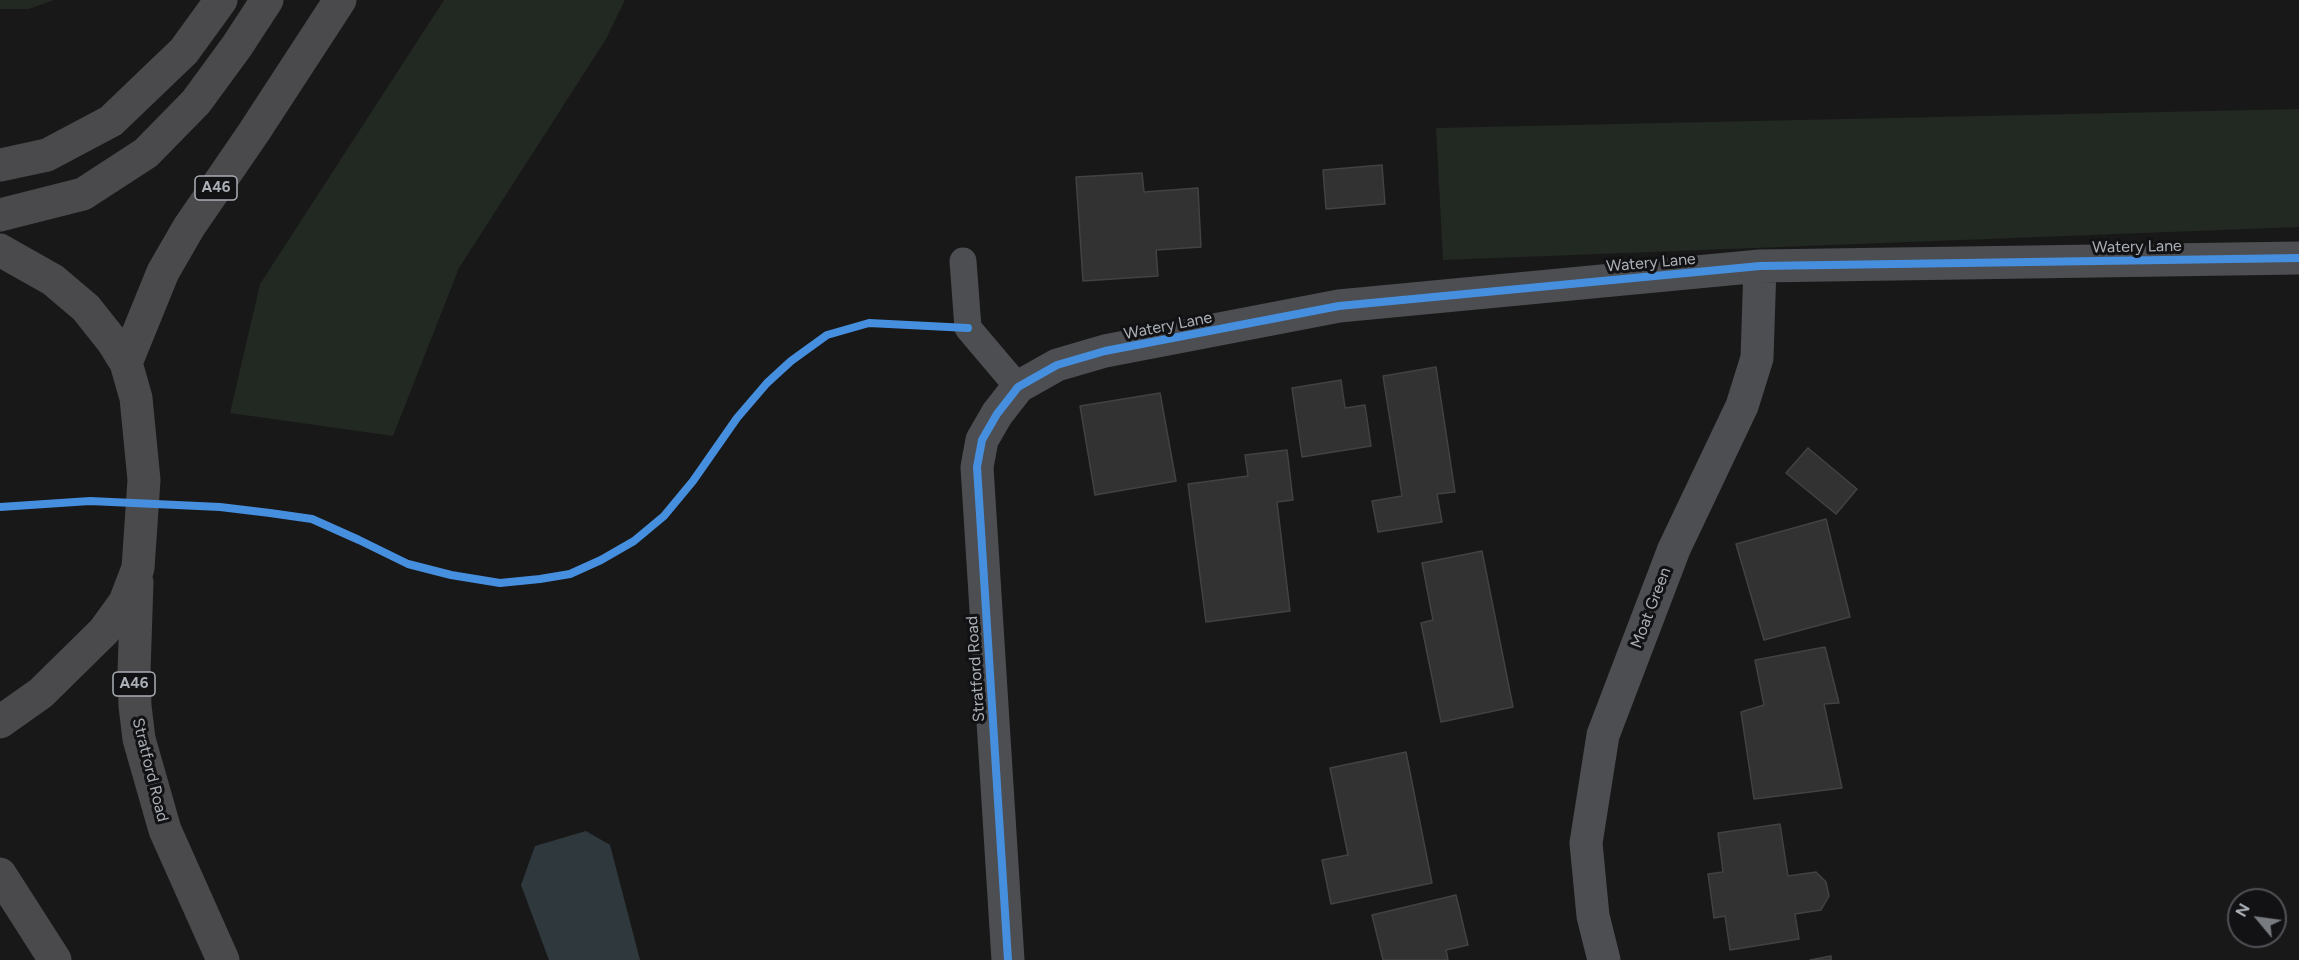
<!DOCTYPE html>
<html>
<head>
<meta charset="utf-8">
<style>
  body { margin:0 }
  #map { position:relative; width:2299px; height:960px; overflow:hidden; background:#181818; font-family:Figtree,sans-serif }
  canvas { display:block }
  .north { position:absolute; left:2227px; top:888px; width:60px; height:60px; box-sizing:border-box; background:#121214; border:2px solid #4f5155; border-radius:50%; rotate:299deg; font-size:16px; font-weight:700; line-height:24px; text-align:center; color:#abb0b7 }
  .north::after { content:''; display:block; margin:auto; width:21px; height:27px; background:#787b7f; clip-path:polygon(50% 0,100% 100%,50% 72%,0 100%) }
</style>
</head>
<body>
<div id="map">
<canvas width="2299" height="960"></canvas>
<div class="north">N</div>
</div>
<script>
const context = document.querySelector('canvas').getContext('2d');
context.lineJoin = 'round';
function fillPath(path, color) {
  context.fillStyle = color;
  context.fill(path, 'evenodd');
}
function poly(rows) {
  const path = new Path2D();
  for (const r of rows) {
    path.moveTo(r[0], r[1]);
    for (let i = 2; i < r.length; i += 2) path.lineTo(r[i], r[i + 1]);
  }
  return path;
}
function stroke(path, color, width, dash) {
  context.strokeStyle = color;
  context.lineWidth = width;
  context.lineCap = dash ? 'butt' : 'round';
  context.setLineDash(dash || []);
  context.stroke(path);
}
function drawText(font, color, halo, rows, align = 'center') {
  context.font = font + ' Figtree,sans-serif';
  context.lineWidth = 6;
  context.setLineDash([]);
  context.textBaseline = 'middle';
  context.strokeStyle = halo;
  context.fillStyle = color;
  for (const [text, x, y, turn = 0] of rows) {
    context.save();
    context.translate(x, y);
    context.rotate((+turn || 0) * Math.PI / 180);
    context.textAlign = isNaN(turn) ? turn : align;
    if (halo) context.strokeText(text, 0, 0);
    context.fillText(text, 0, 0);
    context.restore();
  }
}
fillPath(poly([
  [0,0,54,0,29,9,0,9],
  [444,0,625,0,606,39,459,268,393,436,230,413,260,284],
  [2299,109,2299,227,1443,260,1436,128]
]), '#222822');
fillPath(poly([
  [586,831,610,845,640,960,549,960,521,885,535,846]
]), '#2f393d');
const building = poly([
  [1382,165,1385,204,1326,209,1323,170,1382,165],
  [1142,173,1144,192,1198,188,1201,247,1156,250,1158,276,1083,281,1076,177,1142,173],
  [1436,367,1455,492,1437,494,1442,522,1378,532,1372,501,1402,496,1383,376,1436,367],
  [1341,380,1345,408,1365,405,1371,446,1302,457,1292,388,1341,380],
  [1160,393,1176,481,1095,495,1080,406,1160,393],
  [1808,448,1857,489,1836,514,1786,473,1808,448],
  [1287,450,1293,500,1277,502,1290,611,1206,622,1188,484,1248,476,1245,455,1287,450],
  [1826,519,1850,617,1764,640,1736,544,1826,519],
  [1482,551,1513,707,1441,722,1421,623,1433,620,1422,563,1482,551],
  [1825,647,1839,703,1824,704,1842,788,1754,799,1741,712,1764,705,1755,660,1825,647],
  [1406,752,1432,883,1331,904,1322,860,1348,855,1330,768,1406,752],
  [1780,824,1788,876,1816,872,1826,882,1829,896,1821,910,1795,914,1799,939,1730,950,1725,916,1714,918,1708,874,1723,872,1718,833,1780,824],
  [1456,895,1468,945,1446,950,1448,960,1383,960,1372,915,1456,895],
  [1831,956,1831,960,1810,960,1831,956]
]);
fillPath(building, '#323233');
stroke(building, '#414244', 1.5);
stroke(poly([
  [963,261,968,328,1018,387]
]), '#4d4e51', 27);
stroke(poly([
  [1008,960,977,467,982,440,997,414,1018,387,1057,365,1105,351,1339,306,1760,266,2299,258],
  [1604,960,1593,916,1586,843,1603,735,1674,549,1742,406,1757,358,1760,266]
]), '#4d4e51', 33);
stroke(poly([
  [0,165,47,155,111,121,184,51,221,0],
  [0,215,83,194,146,153,196,102,237,46,267,0],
  [0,250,53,280,86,308,113,342,126,363,136,398,144,480,138,568,125,602,104,631,41,693,0,722],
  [126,363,163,272,189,227,254,132,340,0],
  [137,582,134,672,135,706,139,739,165,830,223,960],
  [0,874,55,960]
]), '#4a4a4d', 33);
stroke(poly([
  [0,507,90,501,220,507,270,513,312,519,359,540,408,564,451,575,500,583,540,579,570,574,601,560,634,541,664,516,693,481,737,418,767,383,791,361,827,335,869,323,968,328],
  [1008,960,977,467,982,440,997,414,1018,387,1057,365,1105,351,1339,306,1760,266,2299,258]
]), '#468fdf', 8);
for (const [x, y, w] of [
  [216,188,42],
  [134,684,42]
]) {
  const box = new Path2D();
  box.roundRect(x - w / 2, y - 12, w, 24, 4.5);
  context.fillStyle = '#121214';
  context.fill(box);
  stroke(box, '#abb0b7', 1.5);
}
drawText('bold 15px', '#abb0b7', null, [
  ["A46",216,188],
  ["A46",134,684]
]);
drawText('16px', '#abb0b7', '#121214', [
  ["Watery Lane",2137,247,-1],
  ["Watery Lane",1651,263,-5],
  ["Watery Lane",1168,326,-11],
  ["Moat Green",1651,608,-69],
  ["Stratford Road",976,669,-94],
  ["Stratford Road",150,770,76]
]);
</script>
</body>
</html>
